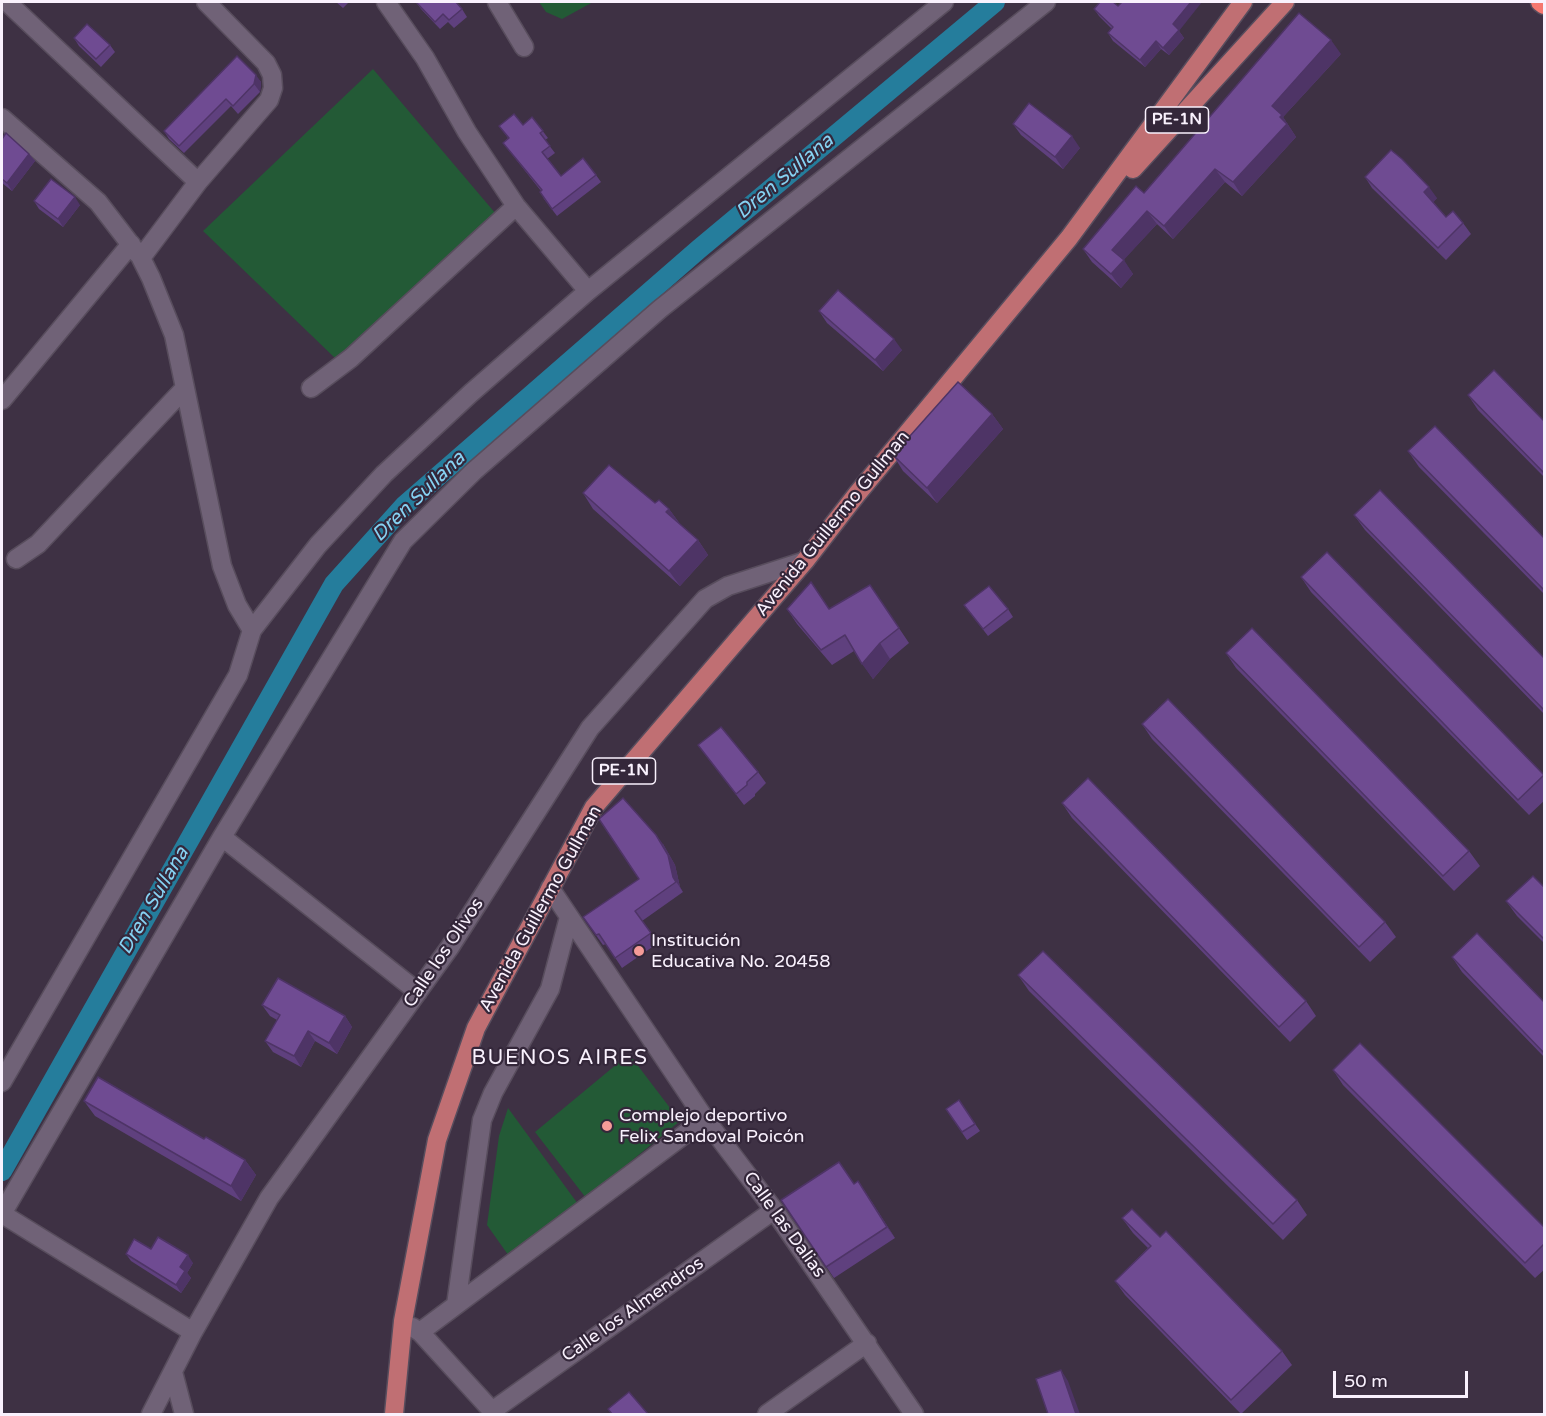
<!DOCTYPE html>
<html>
<head>
<meta charset="utf-8">
<style>
  body { margin:0 }
  #map { position:relative; width:1546px; height:1416px; overflow:hidden; background:#3e3144; font-family:"Varela Round",sans-serif }
  canvas { display:block }
  .frame { position:absolute; inset:0; border:3px solid #f9f1fd; pointer-events:none }
  .scale { position:absolute; left:1333px; top:1371px; width:135px; height:27px; box-sizing:border-box; border:3px solid #f9f1fd; border-top:0; padding-left:8px; font-size:18px; line-height:21px; white-space:nowrap; color:#f9f1fd; -webkit-text-stroke:4px #34273a; paint-order:stroke }
</style>
</head>
<body>
<div id="map">
<canvas width="1546" height="1416"></canvas>
<div class="frame"></div>
<div class="scale">50 m</div>
</div>
<script>
const context = document.querySelector('canvas').getContext('2d');
context.lineJoin = 'round';
function fillPath(path, color) {
  context.fillStyle = color;
  context.fill(path, 'evenodd');
}
function poly(rows) {
  const path = new Path2D();
  for (const r of rows) {
    path.moveTo(r[0], r[1]);
    for (let i = 2; i < r.length; i += 2) path.lineTo(r[i], r[i + 1]);
  }
  return path;
}
function stroke(path, color, width, dash) {
  context.strokeStyle = color;
  context.lineWidth = width;
  context.lineCap = dash ? 'butt' : 'round';
  context.setLineDash(dash || []);
  context.stroke(path);
}
function drawText(font, color, halo, rows, align = 'center') {
  context.font = font + ' "Varela Round",sans-serif';
  context.lineWidth = 4.5;
  context.setLineDash([]);
  context.textBaseline = 'middle';
  context.strokeStyle = halo;
  context.fillStyle = color;
  for (const [text, x, y, turn = 0] of rows) {
    context.save();
    context.translate(x, y);
    context.rotate((+turn || 0) * Math.PI / 180);
    context.textAlign = isNaN(turn) ? turn : align;
    if (halo) context.strokeText(text, 0, 0);
    context.fillText(text, 0, 0);
    context.restore();
  }
}
fillPath(poly([
  [539,2,593,2,562,19,546,12],
  [373,69,496,214,336,359,203,231],
  [629,1054,680,1121,586,1198,535,1132],
  [508,1108,578,1204,511,1259,487,1225,499,1136]
]), '#235a36');
stroke(poly([
  [2,1171,334,584,405,505,699,249,995,2]
]), '#257d9c', 20);
const minor = poly([
  [7,2,198,182],
  [206,2,266,63,272,75,273,88,269,100,198,182,141,258,151,278,174,335,222,566,237,605,252,630],
  [386,2,425,58,467,132,516,206,588,291],
  [497,2,524,47],
  [2,118,98,202,138,254],
  [311,388,351,358,516,206],
  [2,400,131,244],
  [16,559,38,544,184,389],
  [222,837,418,992],
  [550,888,705,1119,774,1210,914,1414],
  [2,1082,238,675,252,630,318,545,384,474,471,393,588,291,944,2],
  [2,1214,222,837,403,541,474,471,660,309,1046,2],
  [2,1214,193,1332],
  [456,1305,482,1120,493,1093,550,989,569,917],
  [412,1327,420,1332,495,1414],
  [420,1332,705,1119],
  [173,1372,184,1414],
  [492,1411,774,1210],
  [151,1414,193,1332,269,1198,450,947,590,728,705,599,728,586,805,561],
  [767,1414,867,1343]
]);
const major = poly([
  [1133,169,1285,2],
  [394,1414,403,1321,437,1140,476,1028,594,807,805,561,857,494,1069,238,1243,2]
]);
const highway = poly([
  [1540,2,1544,5]
]);
stroke(minor, '#584d5d', 21);
stroke(major, '#584d5d', 21);
stroke(highway, '#584d5d', 21);
stroke(minor, '#706277', 18);
stroke(major, '#c06f73', 18);
stroke(highway, '#f57870', 18);
fillPath(poly([
  [336,2,349,2,343,8],
  [416,2,462,9,467,17,454,28,448,22,440,29,421,9],
  [1094,9,1179,31,1184,38,1169,55,1161,49,1145,67,1113,41,1108,33,1112,29,1099,16],
  [74,38,110,45,115,52,101,67,79,46],
  [1341,54,1283,117,1296,137,1242,196,1225,182,1173,239,1157,224,1123,260,1133,274,1121,288,1092,262,1083,249,1144,193],
  [237,56,261,82,260,92,238,114,231,106,184,153,169,139,164,131],
  [532,117,548,138,545,140,555,153,547,159,561,176,596,175,601,182,557,216,544,199,541,191,503,143,508,138,499,126,523,125],
  [1013,124,1080,148,1063,169,1021,135],
  [2,139,29,154,35,161,12,191,2,183],
  [1365,177,1437,198,1433,202,1446,217,1463,223,1471,234,1446,260,1372,188],
  [34,201,80,205,63,227,39,209],
  [819,311,902,350,883,371,827,323],
  [1468,395,1545,422,1545,478,1478,410],
  [992,414,1003,429,937,503,903,471,893,455],
  [1408,451,1545,539,1545,595,1419,467],
  [583,493,655,503,669,509,680,524,698,540,708,555,680,586,593,509],
  [1354,515,1545,659,1545,715,1365,530],
  [1301,577,1544,775,1545,800,1529,815,1311,592],
  [870,585,909,643,890,659,873,679,854,651,832,665,797,624,787,609,829,609],
  [964,605,1008,609,1013,617,988,636],
  [1226,653,1469,851,1480,866,1454,891,1236,668],
  [1142,724,1385,922,1396,937,1370,962,1152,739],
  [698,745,758,772,766,783,755,794,755,796,744,805],
  [1062,803,1306,1001,1316,1016,1290,1042,1072,818],
  [663,844,675,865,680,887,683,892,642,921,658,943,622,968,606,944,603,945,583,917,639,879],
  [1545,888,1545,944,1517,916,1506,901],
  [1452,957,1545,1003,1545,1058,1462,972],
  [1018,975,1297,1200,1307,1215,1283,1240,1029,991],
  [262,1005,345,1016,352,1027,337,1054,315,1041,301,1067,273,1052,265,1041,277,1020,270,1016],
  [1333,1070,1545,1228,1545,1269,1535,1278,1343,1085],
  [959,1100,980,1131,967,1140,946,1109],
  [84,1101,204,1139,245,1160,256,1175,241,1201,95,1116],
  [854,1184,866,1193,895,1238,834,1278,781,1200],
  [1122,1218,1160,1237,1282,1351,1292,1365,1241,1414,1125,1295,1115,1281,1148,1248,1133,1233],
  [151,1249,193,1263,187,1273,191,1278,181,1293,131,1261,126,1254]
]), '#5f407e');
fillPath(poly([
  [1191,2,1202,2,1179,31,1184,38,1169,55,1163,48,1173,24],
  [1331,40,1341,54,1283,117,1296,137,1242,196,1233,182,1272,106],
  [1156,41,1161,49,1145,67,1140,60],
  [256,75,261,82,260,92,254,84],
  [1072,136,1080,148,1063,169,1055,157],
  [29,154,35,161,12,191,7,183],
  [1215,169,1225,182,1173,239,1164,226],
  [1429,187,1437,198,1432,204,1424,192],
  [75,197,80,205,63,227,58,219],
  [1147,211,1157,224,1121,263,1112,250],
  [1124,260,1133,274,1121,288,1111,274],
  [894,339,902,350,883,371,875,360],
  [992,414,1003,429,937,503,927,488],
  [669,509,680,524,666,512],
  [698,540,708,555,680,586,669,571],
  [880,643,890,659,873,679,862,664],
  [656,835,663,844,675,865,680,887,683,892,673,877],
  [345,1016,352,1027,337,1054,329,1043],
  [308,1031,315,1041,301,1067,294,1056],
  [245,1160,256,1175,241,1201,231,1186],
  [858,1181,866,1193,895,1238,887,1227],
  [188,1255,193,1263,187,1273,191,1278,181,1293,176,1285,180,1267],
  [1061,1370,1068,1381,1080,1414,1076,1414]
]), '#4e3466');
const building = poly([
  [416,2,456,2,462,9,449,20,443,14,435,22,416,2],
  [1100,2,1113,2,1118,6,1122,2,1191,2,1173,24,1179,30,1163,48,1156,41,1140,60,1108,33,1113,27,1094,9,1100,2],
  [1299,13,1331,40,1272,106,1282,115,1280,117,1287,124,1233,182,1215,169,1164,226,1147,211,1112,250,1124,260,1111,274,1083,249,1136,186,1144,193,1299,13],
  [87,24,110,45,96,59,74,38,87,24],
  [237,56,256,75,254,84,233,106,226,99,179,146,164,131,237,56],
  [1029,103,1072,136,1055,157,1013,124,1029,103],
  [514,114,523,125,532,117,543,131,540,133,550,146,542,152,561,176,583,158,596,175,552,209,540,192,542,190,503,143,509,138,499,126,514,114],
  [6,133,29,154,7,183,2,179,2,139,6,133],
  [1391,150,1402,159,1429,187,1424,192,1446,217,1453,211,1463,223,1438,248,1365,177,1391,150],
  [51,179,75,197,58,219,34,201,51,179],
  [838,290,894,339,875,360,819,311,838,290],
  [1494,370,1545,422,1545,474,1468,395,1494,370],
  [958,382,992,414,927,488,893,455,958,382],
  [1435,426,1545,539,1545,591,1408,451,1435,426],
  [609,465,655,503,659,500,669,509,666,512,698,540,669,571,583,493,609,465],
  [1380,490,1545,659,1545,711,1354,515,1380,490],
  [1327,552,1544,775,1518,800,1301,577,1327,552],
  [811,582,829,609,870,585,899,628,880,643,862,664,845,635,821,650,787,609,811,582],
  [989,586,1008,609,983,629,964,605,989,586],
  [1252,628,1469,851,1443,876,1226,653,1252,628],
  [1168,699,1385,922,1359,947,1142,724,1168,699],
  [721,727,758,772,747,782,747,785,736,794,698,745,721,727],
  [1088,778,1306,1001,1279,1027,1062,803,1088,778],
  [623,798,656,835,668,855,673,877,676,882,635,911,651,933,615,958,599,934,596,935,583,917,639,879,599,819,623,798],
  [1533,876,1545,888,1545,940,1506,901,1533,876],
  [1477,933,1545,1003,1545,1054,1452,957,1477,933],
  [1043,951,1297,1200,1273,1224,1018,975,1043,951],
  [278,978,345,1016,329,1043,308,1031,294,1056,265,1041,280,1015,262,1005,278,978],
  [1360,1043,1545,1228,1545,1243,1525,1263,1333,1070,1360,1043],
  [98,1077,204,1139,206,1137,245,1160,231,1186,84,1101,98,1077],
  [959,1100,975,1124,962,1132,946,1109,959,1100],
  [839,1162,854,1184,858,1181,887,1227,826,1267,781,1200,839,1162],
  [1132,1209,1160,1237,1166,1231,1282,1351,1231,1400,1115,1281,1151,1246,1122,1218,1132,1209],
  [158,1237,188,1255,180,1267,185,1271,176,1285,126,1254,134,1239,151,1249,158,1237],
  [1061,1370,1076,1414,1048,1414,1036,1379,1061,1370],
  [629,1392,648,1414,612,1414,608,1409,629,1392]
]);
fillPath(building, '#6f4b92');
stroke(building, '#4e3466', 1.5);
for (const [x, y, r, color] of [
  [639,951,6,"#f59b98"],
  [607,1126,6,"#f59b98"]
]) {
  const dot = new Path2D();
  dot.arc(x, y, r, 0, 2 * Math.PI);
  context.fillStyle = color;
  context.fill(dot);
  stroke(dot, '#34273a', 2);
}
for (const [x, y, w] of [
  [1177,120,63],
  [624,771,63]
]) {
  const box = new Path2D();
  box.roundRect(x - w / 2, y - 13, w, 26, 4.5);
  context.fillStyle = '#34273a';
  context.fill(box);
  stroke(box, '#f9f1fd', 1.5);
}
drawText('bold 16px', '#f9f1fd', null, [
  ["PE-1N",1177,120],
  ["PE-1N",624,771]
]);
drawText('18px', '#f9f1fd', '#34273a', [
  ["Avenida Guillermo Gullman",833,524,-51],
  ["Avenida Guillermo Gullman",541,909,-61],
  ["Calle los Olivos",444,953,-56],
  ["Calle las Dalias",784,1225,54],
  ["Calle los Almendros",633,1310,-35]
]);
drawText('18px', '#f9f1fd', '#34273a', [
  ["Institución",651,941],
  ["Educativa No. 20458",651,962],
  ["Complejo deportivo",619,1116],
  ["Felix Sandoval Poicón",619,1137]
], 'left');
drawText('italic 20px', '#86d2f2', '#34273a', [
  ["Dren Sullana",785,177,-40],
  ["Dren Sullana",419,497,-44],
  ["Dren Sullana",154,901,-60]
]);
context.letterSpacing = '1.5px';
drawText('21px', '#f9f1fd', '#34273a', [
  ["BUENOS AIRES",560,1058]
]);
context.letterSpacing = '0px';
</script>
</body>
</html>
